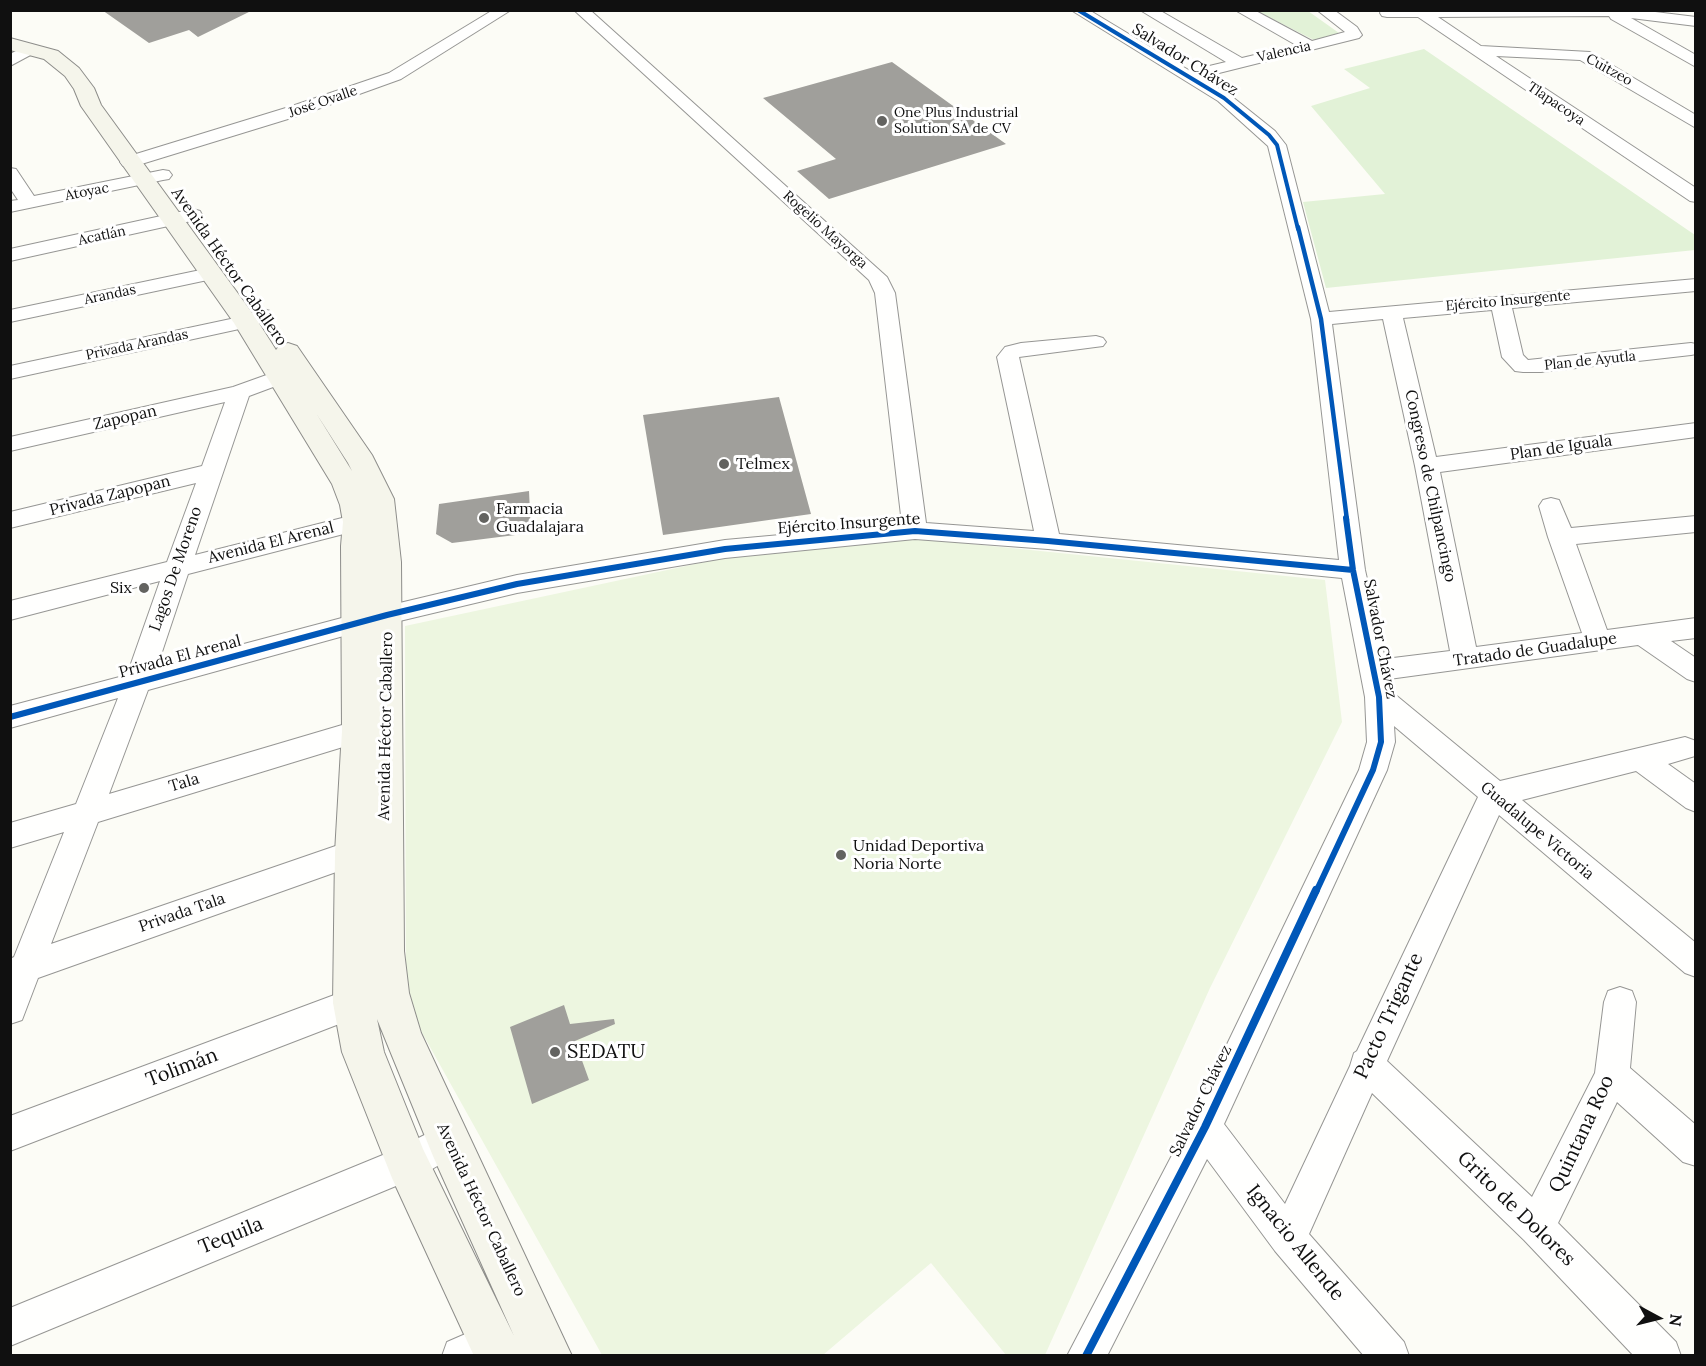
<!DOCTYPE html>
<html>
<head>
<meta charset="utf-8">
<style>
  body { margin:0 }
  #map { position:relative; width:1706px; height:1366px; overflow:hidden; background:#fcfcf6; font-family:Lora,serif }
  canvas { display:block }
  .frame { position:absolute; inset:0; border:12px solid #101010; pointer-events:none }
  .north { position:absolute; left:1628px; top:1288px; width:60px; height:60px; -webkit-text-stroke:4px #fff; paint-order:stroke; rotate:97deg; font-size:16px; font-weight:700; line-height:24px; text-align:center; color:#101010 }
  .north::after { content:''; display:block; margin:auto; width:21px; height:27px; background:#101010; clip-path:polygon(50% 0,100% 100%,50% 72%,0 100%) }
</style>
</head>
<body>
<div id="map">
<canvas width="1706" height="1366"></canvas>
<div class="frame"></div>
<div class="north">N</div>
</div>
<script>
const context = document.querySelector('canvas').getContext('2d');
context.lineJoin = 'round';
function fillPath(path, color) {
  context.fillStyle = color;
  context.fill(path, 'evenodd');
}
function poly(rows) {
  const path = new Path2D();
  for (const r of rows) {
    path.moveTo(r[0], r[1]);
    for (let i = 2; i < r.length; i += 2) path.lineTo(r[i], r[i + 1]);
  }
  return path;
}
function stroke(path, color, width, dash) {
  context.strokeStyle = color;
  context.lineWidth = width;
  context.lineCap = dash ? 'butt' : 'round';
  context.setLineDash(dash || []);
  context.stroke(path);
}
function drawText(font, color, halo, rows, align = 'center') {
  context.font = font + ' Lora,serif';
  context.lineWidth = 6;
  context.setLineDash([]);
  context.textBaseline = 'middle';
  context.strokeStyle = halo;
  context.fillStyle = color;
  for (const [text, x, y, turn = 0] of rows) {
    context.save();
    context.translate(x, y);
    context.rotate((+turn || 0) * Math.PI / 180);
    context.textAlign = isNaN(turn) ? turn : align;
    if (halo) context.strokeText(text, 0, 0);
    context.fillText(text, 0, 0);
    context.restore();
  }
}
fillPath(poly([
  [1257,11,1308,11,1339,33,1314,40],
  [1424,49,1695,235,1695,250,1326,288,1303,202,1385,194,1311,106,1370,88,1344,69]
]), '#e2f2d7');
fillPath(poly([
  [903,537,1325,580,1342,722,1210,988,1045,1355,1006,1355,931,1263,823,1355,602,1355,406,1004,405,626,728,557]
]), '#edf6e0');
fillPath(poly([
  [102,10,253,10,198,37,189,30,149,43],
  [892,62,1006,144,829,199,797,171,836,159,763,98],
  [779,397,811,514,663,535,643,415],
  [529,491,531,533,452,543,436,534,439,504],
  [564,1005,570,1024,614,1019,615,1024,575,1041,589,1080,532,1104,510,1027]
]), '#a09f9b');
const minor = poly([
  [493,10,511,10,401,79,301,115,135,166,129,167,123,166,120,162,123,158,289,107,389,73,493,10],
  [574,10,590,10,887,277,895,293,926,523,1034,531,997,357,1005,347,1021,343,1096,336,1103,338,1106,342,1103,346,1019,357,1059,534,1339,560,1311,319,1268,146,1218,101,1071,10,1089,10,1230,95,1275,131,1286,145,1329,312,1696,279,1696,291,1512,308,1523,355,1528,360,1691,343,1696,344,1696,354,1691,355,1541,372,1523,372,1515,371,1502,357,1492,310,1403,318,1436,457,1696,423,1696,437,1440,472,1476,647,1582,633,1548,537,1539,506,1543,500,1551,498,1559,500,1571,528,1696,516,1696,532,1576,544,1607,630,1696,618,1696,638,1671,641,1696,658,1696,682,1687,679,1638,645,1389,679,1392,692,1500,781,1685,737,1696,741,1695,756,1668,764,1696,784,1696,812,1686,808,1636,771,1522,800,1696,943,1696,977,1685,973,1499,815,1387,1061,1532,1197,1595,1073,1604,1002,1608,991,1620,987,1632,991,1636,1002,1630,1068,1696,1125,1696,1166,1683,1162,1617,1102,1558,1223,1676,1342,1681,1356,1634,1356,1524,1240,1372,1093,1309,1234,1404,1342,1409,1356,1364,1356,1275,1251,1207,1159,1107,1356,1067,1356,1193,1115,1359,770,1367,742,1365,697,1342,578,1048,549,915,539,725,558,517,593,387,624,148,690,109,794,359,720,369,723,373,731,369,739,98,822,51,944,353,840,370,838,381,842,385,851,381,860,353,866,38,978,22,1020,10,1024,10,959,14,957,64,832,10,848,10,823,76,804,118,698,10,728,10,706,127,675,160,581,10,620,10,601,167,562,196,483,10,528,10,512,202,466,225,402,10,451,10,437,233,387,300,363,308,364,311,369,308,374,249,396,195,555,358,514,367,516,370,522,367,528,188,574,157,667,387,606,517,575,725,540,902,524,875,293,869,280,574,10],
  [1383,319,1415,466,1450,651,1385,659,1365,570,1332,324,1383,319],
  [1394,726,1478,797,1357,1051,1354,1053,1350,1066,1285,1204,1224,1124,1387,770,1395,742,1394,726],
  [1140,10,1159,10,1242,58,1296,45,1235,10,1254,10,1312,41,1345,32,1317,10,1334,10,1357,27,1362,35,1359,38,1211,75,1205,73,1203,70,1205,67,1226,62,1140,10],
  [1381,10,1639,10,1696,17,1696,26,1631,18,1696,55,1696,67,1611,19,1609,16,1438,17,1481,46,1590,52,1696,115,1696,128,1580,60,1496,56,1696,188,1696,202,1690,201,1418,17,1387,17,1382,16,1380,13,1381,10],
  [30,44,36,46,38,49,36,52,10,66,10,54,30,44],
  [10,168,16,169,34,196,163,170,169,171,172,175,169,179,163,180,10,212,10,201,18,200,10,188,10,168],
  [193,209,200,211,202,215,200,219,10,261,10,249,193,209],
  [210,268,217,270,220,274,217,278,10,322,10,310,210,268],
  [263,309,270,311,273,315,270,319,253,326,10,379,10,366,240,317,263,309],
  [353,988,365,992,369,1003,365,1014,10,1151,10,1116,353,988],
  [448,1123,460,1129,466,1141,460,1153,420,1176,10,1346,10,1308,395,1150,448,1123],
  [493,1322,507,1327,512,1341,507,1355,442,1356,447,1342,493,1322]
]);
const secondary = poly([
  [10,38,58,51,79,68,94,88,101,105,255,317,276,350,279,346,288,343,297,346,372,455,394,499,401,562,404,951,409,993,421,1033,572,1356,523,1356,517,1342,523,1356,474,1356,392,1178,342,1052,333,1003,335,853,342,731,341,546,343,522,340,505,332,484,234,323,81,106,74,89,65,76,44,59,10,50,10,38],
  [316,413,348,463,352,471,316,413],
  [377,1019,433,1156,514,1336,423,1149,384,1052,377,1019]
]);
stroke(minor, '#969694', 2);
stroke(secondary, '#8d8d8a', 2);
fillPath(minor, '#fffffe');
fillPath(secondary, '#f5f5eb');
stroke(poly([
  [1078,10,1224,98,1269,135,1277,145,1298,229]
]), '#0057b8', 4);
stroke(poly([
  [1298,227,1321,319,1347,520]
]), '#0057b8', 4.5);
stroke(poly([
  [10,717,387,615,517,584,725,549,915,531,1048,541,1353,570],
  [1316,892,1373,770,1381,742,1379,697,1353,570,1346,518]
]), '#0057b8', 6);
stroke(poly([
  [1086,1356,1205,1127,1316,890]
]), '#0057b8', 8);
for (const [x, y, r, color] of [
  [882,121,6,"#636360"],
  [724,464,6,"#636360"],
  [484,518,6,"#636360"],
  [144,588,6,"#636360"],
  [841,855,6,"#636360"],
  [555,1052,6,"#636360"]
]) {
  const dot = new Path2D();
  dot.arc(x, y, r, 0, 2 * Math.PI);
  context.fillStyle = color;
  context.fill(dot);
  stroke(dot, '#fff', 2);
}
drawText('14px', '#101010', '#fff', [
  ["Valencia",1284,52,-13],
  ["Cuitzeo",1609,70,29],
  ["José Ovalle",323,102,-19],
  ["Tlapacoya",1556,104,34],
  ["Atoyac",87,192,-11],
  ["Rogelio Mayorga",825,230,42],
  ["Acatlán",102,236,-12],
  ["Arandas",110,295,-12],
  ["Ejército Insurgente",1508,301,-5],
  ["Privada Arandas",137,345,-12],
  ["Plan de Ayutla",1590,361,-6]
]);
drawText('14px', '#101010', '#fff', [
  ["One Plus Industrial",894,113],
  ["Solution SA de CV",894,129]
], 'left');
drawText('16px', '#101010', '#fff', [
  ["Salvador Chávez",1185,60,32],
  ["Avenida Héctor Caballero",229,267,55],
  ["Zapopan",125,418,-13],
  ["Plan de Iguala",1561,448,-8],
  ["Congreso de Chilpancingo",1430,486,78],
  ["Privada Zapopan",110,496,-14],
  ["Ejército Insurgente",849,524,-4],
  ["Avenida El Arenal",271,543,-14],
  ["Lagos De Moreno",176,569,-71],
  ["Salvador Chávez",1380,639,79],
  ["Tratado de Guadalupe",1535,650,-8],
  ["Privada El Arenal",180,657,-15],
  ["Avenida Héctor Caballero",386,726,-89],
  ["Tala",184,783,-17],
  ["Guadalupe Victoria",1537,831,40],
  ["Privada Tala",182,913,-19],
  ["Salvador Chávez",1201,1101,-64],
  ["Avenida Héctor Caballero",481,1210,65]
]);
drawText('16px', '#101010', '#fff', [
  ["Telmex",736,464],
  ["Farmacia",496,509],
  ["Guadalajara",496,527],
  ["Six",132,588,"right"],
  ["Unidad Deportiva",853,846],
  ["Noria Norte",853,864]
], 'left');
drawText('20px', '#101010', '#fff', [
  ["Pacto Trigante",1389,1016,-65],
  ["Tolimán",182,1068,-21],
  ["Quintana Roo",1582,1134,-65],
  ["Grito de Dolores",1516,1209,44],
  ["Tequila",231,1236,-22],
  ["Ignacio Allende",1295,1243,51]
]);
drawText('20px', '#101010', '#fff', [
  ["SEDATU",567,1052]
], 'left');
</script>
</body>
</html>
